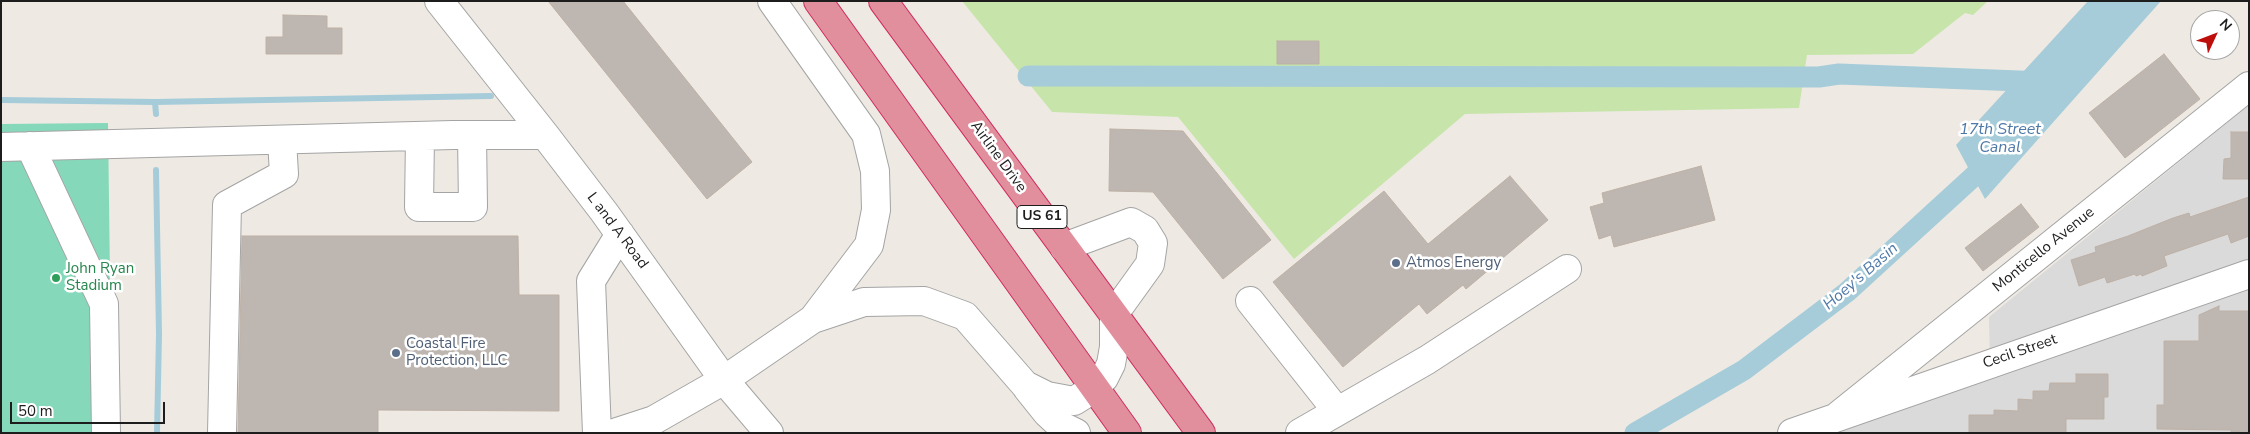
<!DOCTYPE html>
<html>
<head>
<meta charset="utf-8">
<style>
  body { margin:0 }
  #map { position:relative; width:2250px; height:434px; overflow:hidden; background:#eeeae3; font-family:"Nunito Sans",sans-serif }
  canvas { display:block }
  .frame { position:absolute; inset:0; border:2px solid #1d1d1d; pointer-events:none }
  .north { position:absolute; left:2190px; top:10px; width:50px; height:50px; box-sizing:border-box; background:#fff; border:1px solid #a5a5a5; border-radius:50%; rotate:47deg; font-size:14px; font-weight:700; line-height:20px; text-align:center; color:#1d1d1d }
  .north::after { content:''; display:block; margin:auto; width:18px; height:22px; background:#be0e0b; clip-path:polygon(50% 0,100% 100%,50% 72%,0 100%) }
  .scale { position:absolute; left:10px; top:402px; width:155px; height:22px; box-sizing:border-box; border:2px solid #1d1d1d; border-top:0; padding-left:6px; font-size:15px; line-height:18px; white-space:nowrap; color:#1d1d1d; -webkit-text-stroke:4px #fff; paint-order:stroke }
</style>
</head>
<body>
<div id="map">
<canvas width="2250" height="434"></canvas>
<div class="frame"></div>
<div class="north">N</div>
<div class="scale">50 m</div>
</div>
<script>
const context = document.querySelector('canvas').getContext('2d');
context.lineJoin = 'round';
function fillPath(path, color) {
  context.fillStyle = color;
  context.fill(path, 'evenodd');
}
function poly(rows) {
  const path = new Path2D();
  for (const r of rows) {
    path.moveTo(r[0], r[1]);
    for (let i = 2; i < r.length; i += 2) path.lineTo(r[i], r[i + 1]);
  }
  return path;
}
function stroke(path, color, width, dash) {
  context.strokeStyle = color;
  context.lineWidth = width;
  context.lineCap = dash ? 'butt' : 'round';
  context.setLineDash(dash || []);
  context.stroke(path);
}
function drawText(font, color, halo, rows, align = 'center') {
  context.font = font + ' "Nunito Sans",sans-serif';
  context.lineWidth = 5;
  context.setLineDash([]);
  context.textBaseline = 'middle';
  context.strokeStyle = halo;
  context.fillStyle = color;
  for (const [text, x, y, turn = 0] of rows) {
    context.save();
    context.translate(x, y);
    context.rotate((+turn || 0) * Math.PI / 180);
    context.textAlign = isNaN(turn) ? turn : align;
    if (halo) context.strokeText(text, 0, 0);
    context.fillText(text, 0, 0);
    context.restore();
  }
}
fillPath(poly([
  [2249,105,2249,433,1826,433,1990,372,1989,317]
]), '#dbdada');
fillPath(poly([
  [962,1,1988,1,1973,15,1965,13,1913,54,1807,55,1799,108,1465,114,1294,259,1178,117,1052,112]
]), '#c7e5ab');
fillPath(poly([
  [108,123,112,433,1,433,1,124]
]), '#85d9ba');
fillPath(poly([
  [2088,1,2161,1,1985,199,1956,145]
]), '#a6ccd9');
stroke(poly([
  [1,100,155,102,491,96],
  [155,102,156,114],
  [156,170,159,334,157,433]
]), '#a6ccd9', 6);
stroke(poly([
  [1028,76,1819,77,1839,74,2045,82],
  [1635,433,1744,370,1847,292,1974,176,1992,155]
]), '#a6ccd9', 21);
const building = poly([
  [548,1,623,1,752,162,707,199,548,1],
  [283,15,327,16,327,28,342,28,342,54,266,54,266,37,283,37,283,15],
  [1277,41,1319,41,1319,64,1277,64,1277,41],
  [2164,54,2200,99,2125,158,2089,113,2164,54],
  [1110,129,1183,131,1271,240,1223,279,1153,192,1109,191,1110,129],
  [2231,132,2249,132,2249,179,2223,179,2224,159,2231,158,2231,132],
  [1701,166,1715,220,1614,247,1611,235,1599,239,1590,207,1604,203,1602,193,1701,166],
  [1510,176,1548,220,1466,289,1463,285,1427,314,1419,304,1343,367,1273,282,1384,191,1428,244,1510,176],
  [2249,197,2249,236,2231,243,2228,234,2164,256,2167,266,2142,276,2141,274,2136,276,2135,274,2107,283,2105,277,2079,286,2071,260,2096,252,2095,247,2128,236,2173,218,2189,213,2190,217,2249,197],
  [2021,204,2039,227,1983,271,1965,248,2021,204],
  [242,236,518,236,519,295,559,295,559,411,378,410,378,433,238,433,242,236],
  [2219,306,2219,311,2249,311,2249,433,2231,433,2231,430,2157,429,2157,405,2164,405,2164,341,2199,341,2199,315,2219,306],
  [2076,374,2108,374,2108,397,2104,397,2104,419,2066,419,2066,433,1969,433,1969,415,1994,415,1994,410,2018,411,2018,399,2033,400,2033,391,2049,391,2050,383,2076,383,2076,374]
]);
fillPath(building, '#beb6b0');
stroke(building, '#beb1a6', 1);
const minor = poly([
  [439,1,545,135,604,212,724,380,813,319,864,302,924,301,965,316,1025,385,1047,396,1074,401,1095,388,1104,378,1111,364,1114,347,1114,314,1150,264,1153,243,1145,230,1131,222,1064,247],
  [772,1,866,134,875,171,876,210,869,245,813,319],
  [420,136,419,207,473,207,472,135],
  [30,146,104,304,106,433],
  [1,147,453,135,545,135],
  [1250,301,1337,411],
  [1027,388,1047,413,1060,425,1076,433],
  [1839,415,2249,86],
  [222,433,227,205,284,174,282,140],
  [597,433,591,281,620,234],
  [614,433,654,420,724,380,769,433],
  [1300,433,1427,360,1567,269],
  [1792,433,2249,274]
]);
const highway = poly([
  [818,1,1127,433],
  [883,1,1201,433]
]);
stroke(minor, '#a4a4a4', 30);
stroke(highway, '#ce2e62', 30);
stroke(minor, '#fff', 28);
stroke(highway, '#e18f9d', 28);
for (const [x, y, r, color] of [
  [1396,263,5,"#5c6f8a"],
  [56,278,5,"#2e9e5b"],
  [396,353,5,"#5c6f8a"]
]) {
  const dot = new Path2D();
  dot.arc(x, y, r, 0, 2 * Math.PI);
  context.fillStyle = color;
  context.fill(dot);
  stroke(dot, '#fff', 2);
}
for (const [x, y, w] of [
  [1042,217,50]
]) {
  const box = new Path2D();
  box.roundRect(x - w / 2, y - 11.5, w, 23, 4);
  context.fillStyle = '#fff';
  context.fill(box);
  stroke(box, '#1d1d1d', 1);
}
drawText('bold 14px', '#1d1d1d', null, [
  ["US 61",1042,217]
]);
drawText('15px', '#1d1d1d', '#fff', [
  ["Airline Drive",998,157,54],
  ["L and A Road",617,231,53],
  ["Monticello Avenue",2044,250,-39],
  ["Cecil Street",2020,352,-19]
]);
drawText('15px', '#4e5e75', '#fff', [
  ["Atmos Energy",1406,263],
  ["Coastal Fire",406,344],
  ["Protection, LLC",406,361]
], 'left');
drawText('15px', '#27864d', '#fff', [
  ["John Ryan",66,269],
  ["Stadium",66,286]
], 'left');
drawText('italic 16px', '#4f79a7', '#fff', [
  ["17th Street",2000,130],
  ["Canal",2000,148],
  ["Hoey's Basin",1861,277,-41]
]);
</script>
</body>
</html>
